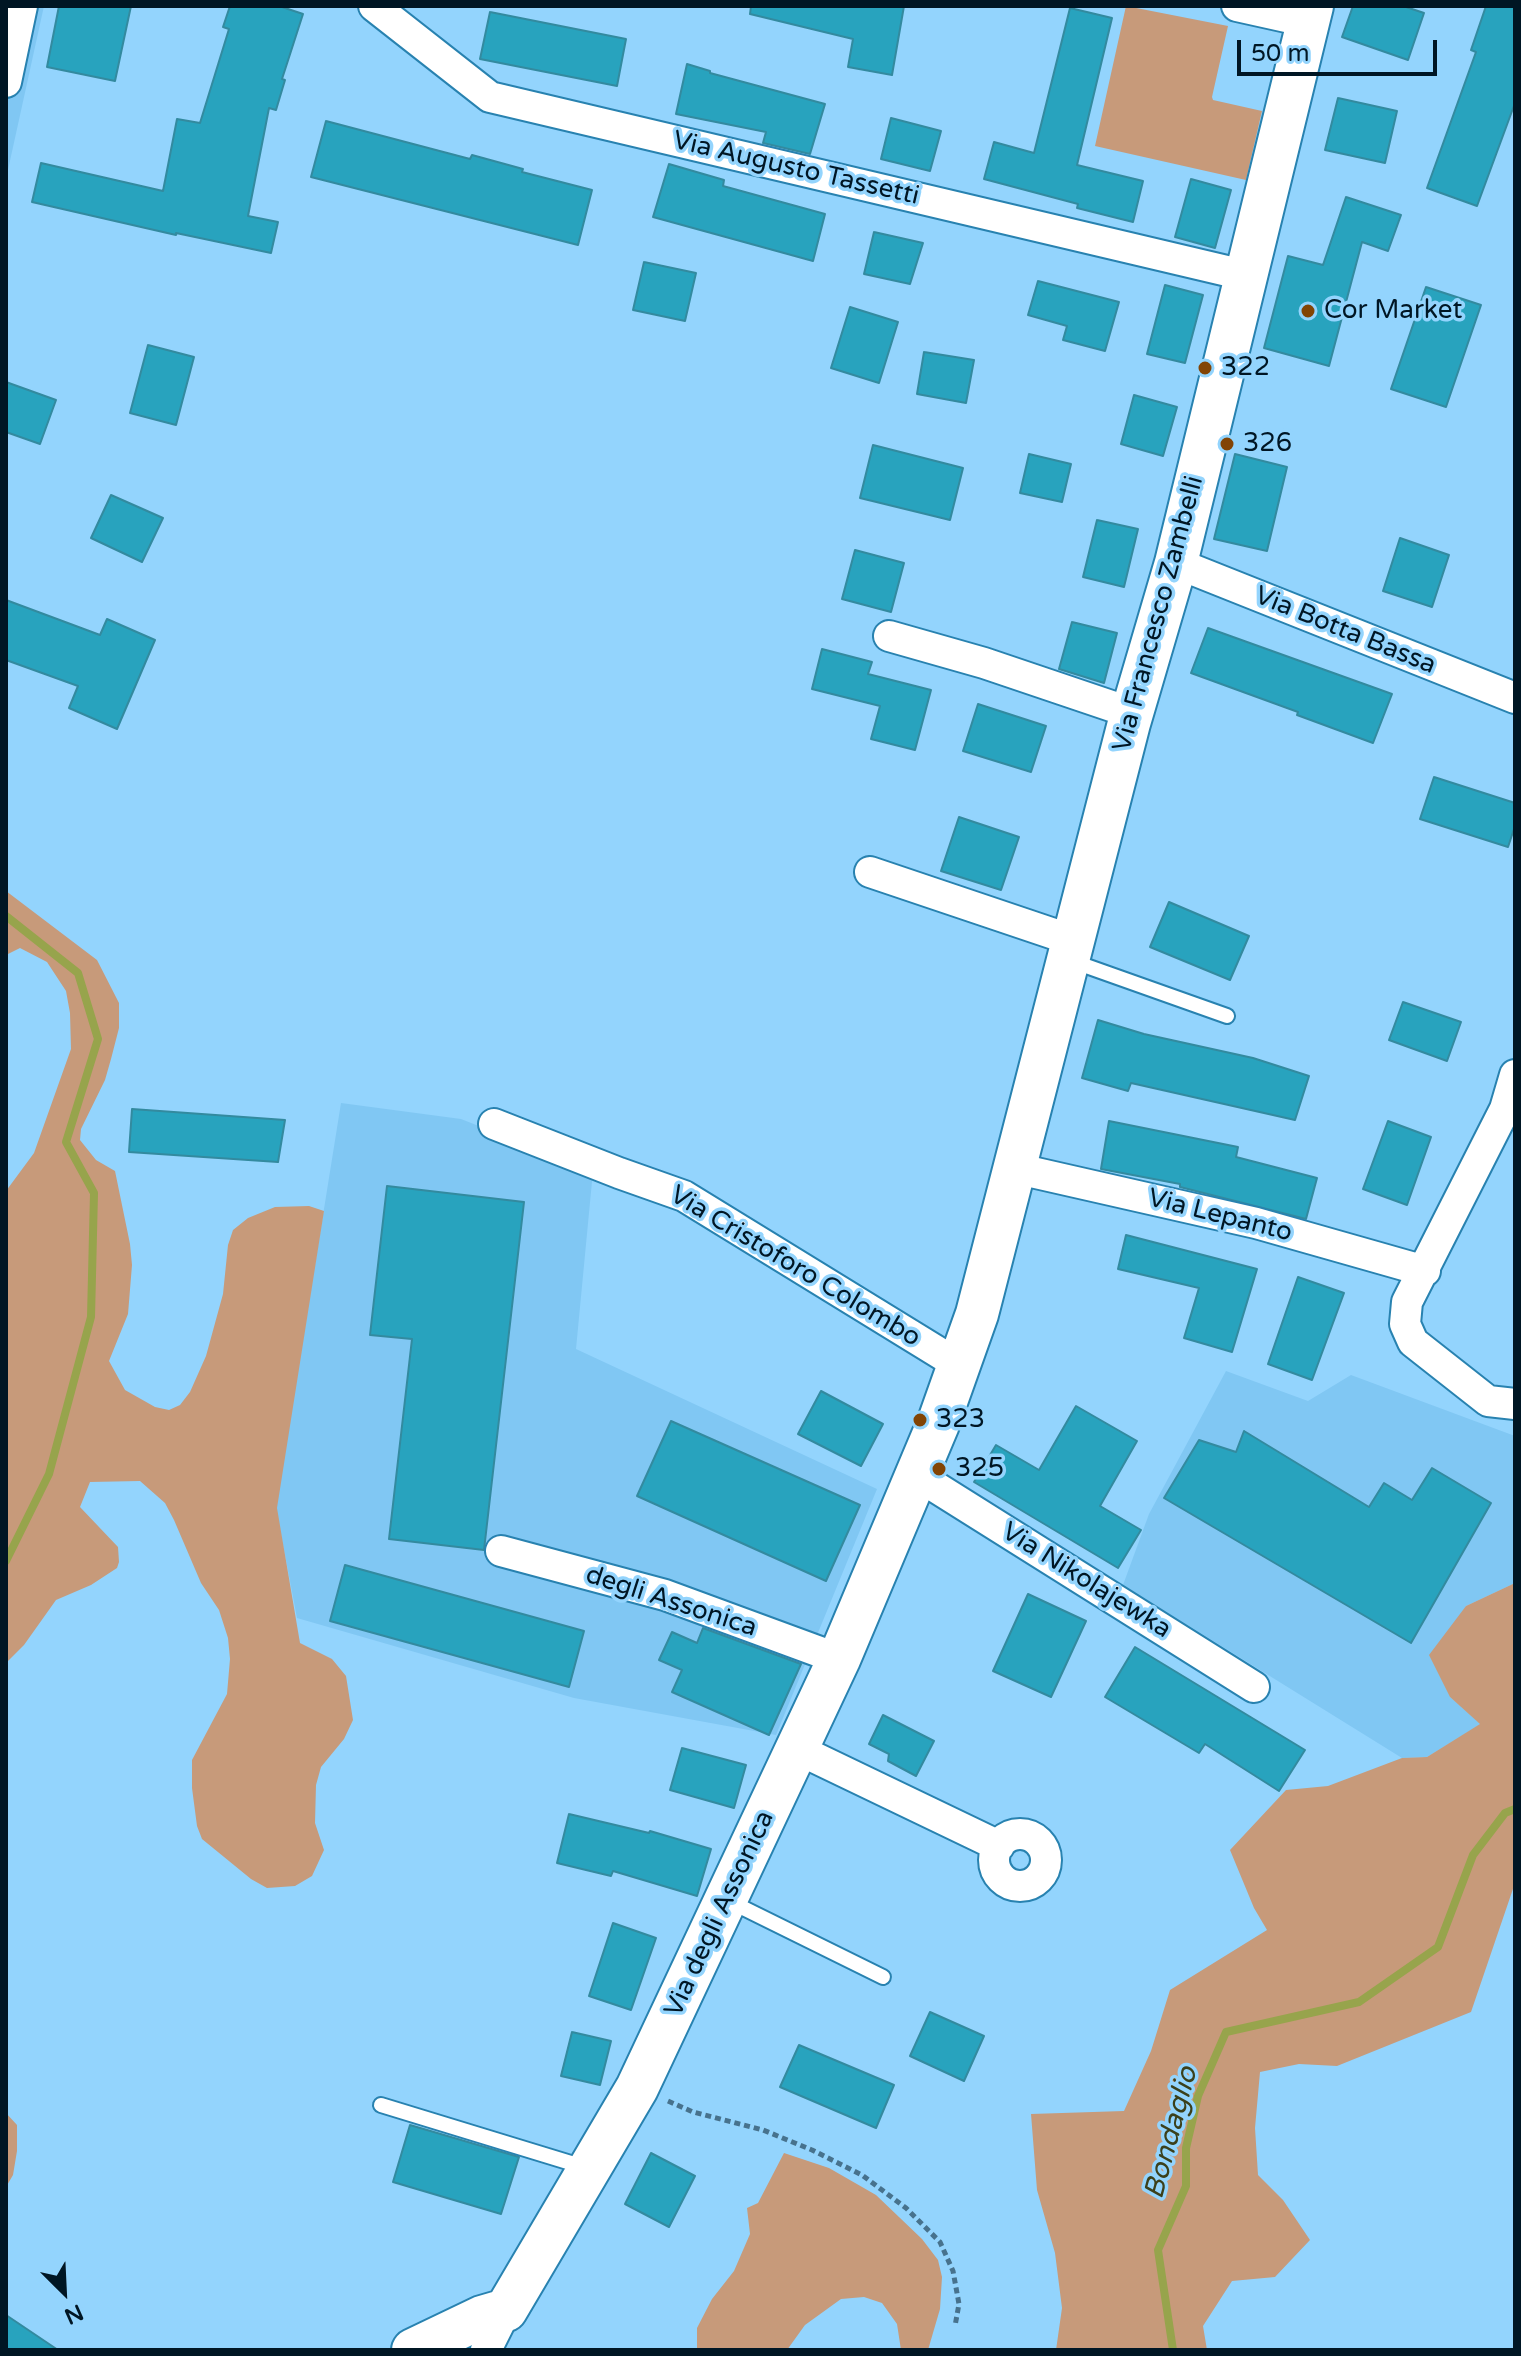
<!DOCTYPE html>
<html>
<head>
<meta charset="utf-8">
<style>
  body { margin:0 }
  #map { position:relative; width:1521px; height:2356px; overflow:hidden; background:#93d4fd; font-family:"Varela Round",sans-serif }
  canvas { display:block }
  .frame { position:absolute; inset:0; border:8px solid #001624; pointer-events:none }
  .north { position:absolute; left:24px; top:2252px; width:80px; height:80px; -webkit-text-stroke:6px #93d4fd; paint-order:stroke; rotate:156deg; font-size:22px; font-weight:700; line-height:32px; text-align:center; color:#001624 }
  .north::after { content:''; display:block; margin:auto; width:28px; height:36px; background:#001624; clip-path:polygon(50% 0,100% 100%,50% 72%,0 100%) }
  .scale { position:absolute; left:1237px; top:40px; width:200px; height:36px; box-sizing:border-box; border:4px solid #001624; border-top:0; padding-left:10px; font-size:24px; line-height:28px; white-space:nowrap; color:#001624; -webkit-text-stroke:6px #93d4fd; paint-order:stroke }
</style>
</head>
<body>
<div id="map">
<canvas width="1521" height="2356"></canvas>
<div class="frame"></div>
<div class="north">N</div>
<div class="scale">50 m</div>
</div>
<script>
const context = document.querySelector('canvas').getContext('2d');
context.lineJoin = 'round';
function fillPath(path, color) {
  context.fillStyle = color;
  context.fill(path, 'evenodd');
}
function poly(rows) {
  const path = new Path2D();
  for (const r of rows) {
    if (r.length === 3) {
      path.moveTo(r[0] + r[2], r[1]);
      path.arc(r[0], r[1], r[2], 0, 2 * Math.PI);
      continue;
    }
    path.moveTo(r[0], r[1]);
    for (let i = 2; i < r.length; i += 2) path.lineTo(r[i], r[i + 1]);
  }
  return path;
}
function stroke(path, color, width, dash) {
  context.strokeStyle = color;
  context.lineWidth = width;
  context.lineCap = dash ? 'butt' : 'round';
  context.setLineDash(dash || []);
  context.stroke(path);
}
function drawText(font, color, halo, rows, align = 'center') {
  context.font = font + ' "Varela Round",sans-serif';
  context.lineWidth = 7;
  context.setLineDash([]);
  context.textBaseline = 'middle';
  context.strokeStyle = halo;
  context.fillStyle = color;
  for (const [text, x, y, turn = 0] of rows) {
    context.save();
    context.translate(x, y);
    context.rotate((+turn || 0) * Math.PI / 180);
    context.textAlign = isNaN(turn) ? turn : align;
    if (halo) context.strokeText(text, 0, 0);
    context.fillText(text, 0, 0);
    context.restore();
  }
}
fillPath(poly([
  [6,6,44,6,6,179],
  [341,1103,461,1119,593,1171,576,1349,877,1489,776,1735,574,1698,297,1618,276,1508],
  [1226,1371,1308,1401,1351,1375,1515,1436,1515,1583,1466,1606,1450,1697,1481,1724,1427,1757,1402,1758,1123,1585,1149,1514]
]), '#80c7f3');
fillPath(poly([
  [1126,6,1228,26,1212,97,1213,100,1262,111,1246,180,1095,146],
  [6,891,97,960,119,1003,119,1028,111,1059,105,1080,81,1129,80,1140,96,1160,115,1171,130,1244,132,1265,128,1314,109,1361,125,1390,155,1407,169,1410,180,1405,190,1392,206,1356,223,1294,228,1245,233,1230,248,1218,275,1207,309,1206,324,1211,277,1508,300,1643,332,1659,346,1676,353,1720,344,1739,321,1767,316,1785,315,1823,324,1850,312,1876,295,1886,267,1888,251,1879,202,1839,197,1826,192,1788,192,1760,227,1694,230,1659,228,1638,219,1610,201,1583,174,1520,165,1503,140,1481,90,1482,80,1507,118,1547,119,1562,117,1568,91,1585,56,1600,24,1645,6,1663,6,1191,34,1153,71,1049,70,1013,66,991,47,962,20,948,6,955],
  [1515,1583,1515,1883,1471,2012,1337,2066,1299,2064,1260,2072,1255,2128,1258,2175,1283,2200,1310,2240,1275,2277,1232,2281,1203,2326,1207,2350,1056,2350,1062,2308,1055,2253,1037,2190,1031,2114,1124,2111,1151,2051,1170,1990,1267,1930,1254,1908,1230,1850,1286,1790,1328,1786,1402,1758,1427,1757,1480,1724,1450,1697,1429,1655,1466,1606],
  [6,2113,17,2125,17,2151,13,2175,6,2187],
  [784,2153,829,2168,876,2195,922,2239,938,2260,942,2277,940,2309,928,2350,901,2350,897,2324,882,2303,864,2297,841,2299,805,2325,787,2350,697,2350,697,2328,712,2299,734,2271,750,2234,747,2208,758,2203]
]), '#c79a7a');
stroke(poly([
  [6,916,78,973,98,1039,66,1142,94,1193,91,1317,49,1474,6,1561],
  [1173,2350,1158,2250,1186,2186,1186,2148,1198,2096,1226,2032,1359,2002,1438,1947,1473,1855,1505,1813,1515,1809]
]), '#97a44c', 8);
const building = poly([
  [59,6,131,6,115,81,47,67,59,6],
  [230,6,279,6,303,14,282,79,285,80,276,110,269,108,248,216,278,222,271,253,176,233,176,235,32,202,41,163,163,191,177,119,200,123,229,29,223,27,230,6],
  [751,6,904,6,892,75,848,67,853,39,750,14,751,6],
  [1353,6,1403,6,1424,13,1408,60,1342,37,1353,6],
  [1486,6,1515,6,1515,103,1477,206,1427,188,1476,52,1471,50,1486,6],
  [1070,8,1112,18,1077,165,1143,181,1133,222,1077,208,1078,204,984,179,994,142,1034,153,1070,8],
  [490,12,626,39,617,86,480,59,490,12],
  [687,64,710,71,710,73,825,104,810,154,763,143,766,132,676,114,687,64],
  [1338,98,1397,111,1385,163,1325,150,1338,98],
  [891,118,941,131,930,171,881,159,891,118],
  [326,121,470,159,472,155,523,169,522,172,592,190,578,245,311,177,326,121],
  [669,164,724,180,723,186,825,214,813,261,653,217,669,164],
  [1191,179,1231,190,1215,248,1175,237,1191,179],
  [1346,197,1401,215,1388,251,1362,242,1329,366,1264,348,1288,256,1323,265,1346,197],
  [874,232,923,243,910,284,864,274,874,232],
  [644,262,696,273,685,321,633,310,644,262],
  [1038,281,1119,302,1105,351,1063,340,1067,326,1028,315,1038,281],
  [1165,285,1203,295,1185,363,1147,354,1165,285],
  [1426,287,1481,305,1446,407,1391,389,1426,287],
  [850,307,898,322,879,383,831,368,850,307],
  [148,345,194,357,176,425,130,413,148,345],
  [924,352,974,360,966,403,917,394,924,352],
  [6,382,56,400,40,444,6,432,6,382],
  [1134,395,1177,407,1163,456,1121,444,1134,395],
  [873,445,963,468,950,520,860,498,873,445],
  [1029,454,1071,464,1062,502,1020,493,1029,454],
  [1235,454,1287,467,1267,551,1214,539,1235,454],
  [111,495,163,518,142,562,91,538,111,495],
  [1097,520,1138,529,1124,587,1083,577,1097,520],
  [1400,538,1449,555,1432,607,1383,591,1400,538],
  [855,550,904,563,891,612,842,599,855,550],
  [6,600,100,635,107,619,155,640,117,729,69,708,78,686,6,660,6,600],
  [1072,622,1117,633,1104,683,1059,669,1072,622],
  [1208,628,1392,694,1373,743,1297,715,1298,712,1191,673,1208,628],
  [822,649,872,662,868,674,931,690,915,750,871,739,880,706,812,689,822,649],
  [978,704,1046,726,1031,772,963,751,978,704],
  [1434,777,1515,803,1515,826,1508,847,1420,819,1434,777],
  [959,817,1019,837,1001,890,941,871,959,817],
  [1169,902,1249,936,1230,980,1150,947,1169,902],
  [1403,1002,1461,1022,1447,1061,1389,1040,1403,1002],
  [1098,1020,1144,1034,1253,1058,1309,1076,1295,1120,1131,1083,1128,1091,1082,1078,1098,1020],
  [132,1109,285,1120,278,1162,129,1152,132,1109],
  [1109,1121,1238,1147,1236,1157,1317,1178,1306,1219,1180,1187,1180,1184,1101,1169,1109,1121],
  [1388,1121,1431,1137,1407,1205,1363,1189,1388,1121],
  [387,1186,524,1202,484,1550,389,1539,412,1339,370,1335,387,1186],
  [1126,1235,1257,1269,1232,1352,1184,1338,1199,1288,1118,1269,1126,1235],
  [1298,1277,1344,1293,1312,1380,1268,1364,1298,1277],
  [821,1391,883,1424,861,1466,798,1434,821,1391],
  [1076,1406,1137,1441,1100,1506,1141,1530,1118,1568,974,1482,996,1445,1039,1470,1076,1406],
  [671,1421,860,1505,826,1581,637,1496,671,1421],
  [1244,1431,1369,1507,1384,1483,1412,1500,1432,1468,1491,1503,1411,1643,1164,1498,1199,1440,1236,1452,1244,1431],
  [345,1565,584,1631,569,1687,330,1621,345,1565],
  [1028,1594,1086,1621,1051,1697,993,1671,1028,1594],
  [703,1628,801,1664,769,1735,672,1692,682,1670,659,1660,672,1632,697,1643,703,1628],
  [1135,1647,1305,1750,1279,1791,1205,1744,1199,1753,1105,1697,1135,1647],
  [883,1715,934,1741,916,1776,888,1761,889,1754,869,1744,883,1715],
  [682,1748,746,1765,734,1808,670,1790,682,1748],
  [569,1814,649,1833,650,1831,711,1849,697,1896,613,1871,611,1876,557,1863,569,1814],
  [613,1923,656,1938,631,2010,589,1996,613,1923],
  [930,2012,984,2036,964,2081,910,2056,930,2012],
  [572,2032,611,2041,600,2085,561,2076,572,2032],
  [799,2045,894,2085,876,2128,780,2087,799,2045],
  [410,2125,519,2157,501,2214,393,2182,410,2125],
  [651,2153,695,2176,669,2227,625,2204,651,2153],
  [6,2315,58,2350,6,2350,6,2315]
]);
fillPath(building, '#28a3be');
stroke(building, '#338a9f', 2);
const lane = poly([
  [1072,961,1227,1016],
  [727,1900,883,1977],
  [381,2105,584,2167]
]);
const street = poly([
  [374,6,490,97,1244,275],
  [1237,6,1309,22],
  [6,82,22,6],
  [1176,563,1515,698],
  [889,636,984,663,1132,713],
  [870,872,1057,935,1073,942],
  [1515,1075,1505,1109,1407,1302,1405,1324,1413,1342,1488,1401,1515,1404],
  [494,1124,619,1173,684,1196,959,1365],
  [1014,1168,1256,1223,1425,1271],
  [918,1476,1254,1687],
  [501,1551,665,1595,839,1659],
  [797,1749,999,1846],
  [1020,1860,26],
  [486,2350,506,2310]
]);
const secondary = poly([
  [413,2350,482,2317,506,2310,637,2088,839,1659,938,1424,977,1314,1129,723,1176,563,1312,6]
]);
stroke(lane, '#2882b0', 18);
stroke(street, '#2882b0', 34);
stroke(secondary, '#2882b0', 46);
stroke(poly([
  [668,2101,693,2112,763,2130,812,2150,862,2175,906,2208,940,2242,953,2271,959,2304,955,2326]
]), '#47728d', 5, [6, 4]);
stroke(lane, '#fff', 14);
stroke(street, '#fff', 30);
stroke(secondary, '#fff', 42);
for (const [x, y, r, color] of [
  [1308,311,8,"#824405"],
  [1205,368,8,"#824405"],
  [1227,444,8,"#824405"],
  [920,1420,8,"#824405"],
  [939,1469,8,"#824405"]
]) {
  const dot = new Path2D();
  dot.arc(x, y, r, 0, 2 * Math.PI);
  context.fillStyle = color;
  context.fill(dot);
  stroke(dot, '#93d4fd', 3);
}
drawText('26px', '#001624', '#93d4fd', [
  ["Via Augusto Tassetti",796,169,13],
  ["Via Francesco Zambelli",1159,614,-75],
  ["Via Botta Bassa",1345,631,22],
  ["Via Lepanto",1220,1216,14],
  ["Via Cristoforo Colombo",795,1267,31],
  ["Via Nikolajewka",1086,1581,32],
  ["degli Assonica",671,1602,18],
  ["Via degli Assonica",720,1914,-65]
]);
drawText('26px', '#001624', '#93d4fd', [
  ["Cor Market",1324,311],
  ["322",1221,368],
  ["326",1243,444],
  ["323",936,1420],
  ["325",955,1469]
], 'left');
drawText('italic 28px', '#3b401b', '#93d4fd', [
  ["Bondaglio",1172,2133,-75]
]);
</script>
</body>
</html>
